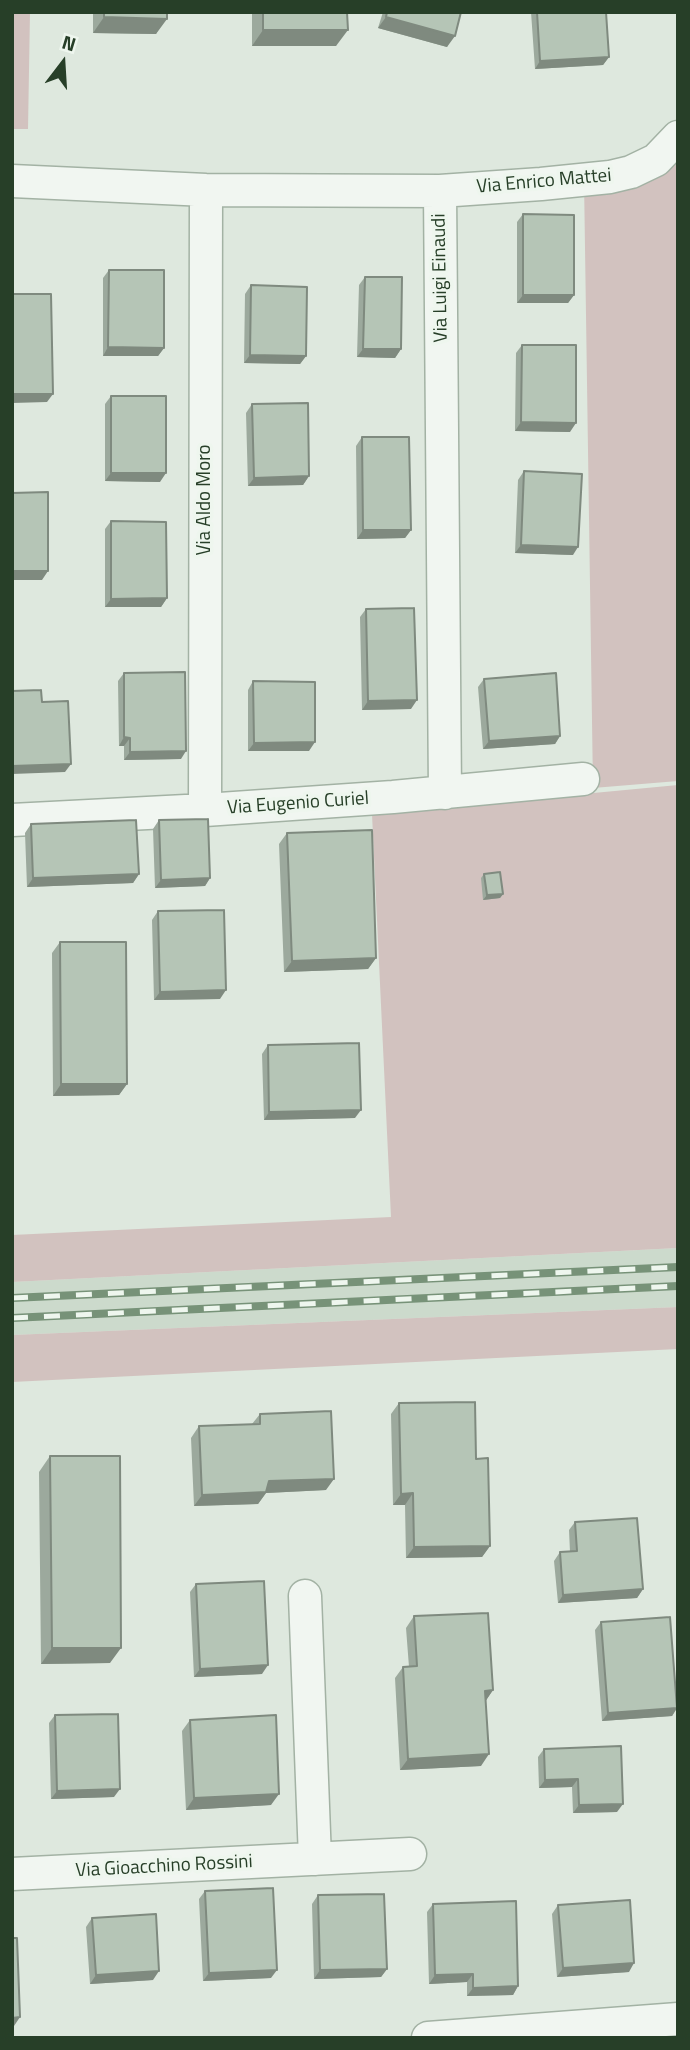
<!DOCTYPE html>
<html>
<head>
<meta charset="utf-8">
<style>
  body { margin:0 }
  #map { position:relative; width:690px; height:2050px; overflow:hidden; background:#dee8de; font-family:"Titillium Web",sans-serif }
  canvas { display:block }
  .frame { position:absolute; inset:0; border:14px solid #273f28; pointer-events:none }
  .north { position:absolute; left:28px; top:28px; width:70px; height:70px; -webkit-text-stroke:5px #eef6ee; paint-order:stroke; rotate:17deg; font-size:19px; font-weight:700; line-height:28px; text-align:center; color:#273f28 }
  .north::after { content:''; display:block; margin:auto; width:24px; height:32px; background:#273f28; clip-path:polygon(50% 0,100% 100%,50% 72%,0 100%) }
</style>
</head>
<body>
<div id="map">
<canvas width="690" height="2050"></canvas>
<div class="frame"></div>
<div class="north">N</div>
</div>
<script>
const context = document.querySelector('canvas').getContext('2d');
context.lineJoin = 'round';
function fillPath(path, color) {
  context.fillStyle = color;
  context.fill(path, 'evenodd');
}
function poly(rows) {
  const path = new Path2D();
  for (const r of rows) {
    path.moveTo(r[0], r[1]);
    for (let i = 2; i < r.length; i += 2) path.lineTo(r[i], r[i + 1]);
  }
  return path;
}
function stroke(path, color, width, dash) {
  context.strokeStyle = color;
  context.lineWidth = width;
  context.lineCap = dash ? 'butt' : 'round';
  context.setLineDash(dash || []);
  context.stroke(path);
}
function drawText(font, color, halo, rows, align = 'center') {
  context.font = font + ' "Titillium Web",sans-serif';
  context.lineWidth = 7;
  context.setLineDash([]);
  context.textBaseline = 'middle';
  context.strokeStyle = halo;
  context.fillStyle = color;
  for (const [text, x, y, turn = 0] of rows) {
    context.save();
    context.translate(x, y);
    context.rotate((+turn || 0) * Math.PI / 180);
    context.textAlign = isNaN(turn) ? turn : align;
    if (halo) context.strokeText(text, 0, 0);
    context.fillText(text, 0, 0);
    context.restore();
  }
}
fillPath(poly([
  [678,1248,678,1307,12,1335,12,1282]
]), '#ccdacc');
fillPath(poly([
  [12,12,30,12,28,129,12,129],
  [678,140,678,781,593,788,584,180],
  [678,785,678,1248,12,1282,12,1235,391,1217,372,814],
  [678,1307,678,1349,12,1382,12,1335]
]), '#d2c2bf');
const street = poly([
  [12,181,206,190,440,191,541,184,610,177,631,172,656,160,678,137],
  [440,191,445,793],
  [205,810,206,190],
  [12,820,205,810,393,797,583,779],
  [305,1596,315,1859],
  [12,1874,410,1854],
  [428,2038,678,2019]
]);
stroke(street, '#a3b2a4', 35);
stroke(street, '#f1f6f1', 32);
const rail = poly([
  [12,1298,678,1267],
  [12,1318,678,1286]
]);
stroke(rail, '#779278', 8);
stroke(rail, '#eef6ee', 5, [16]);
fillPath(poly([
  [93,12,167,12,156,34,93,33],
  [252,12,347,12,336,46,252,46],
  [383,12,461,12,447,47,378,28],
  [531,12,606,12,609,57,603,65,535,69],
  [523,214,574,295,568,303,517,303,517,222],
  [109,270,164,348,158,356,103,356,103,278],
  [365,277,401,349,395,358,357,357,359,285],
  [251,285,306,356,300,364,244,363,245,294],
  [522,345,570,432,515,431,516,353],
  [111,396,160,482,105,481,105,404],
  [252,404,309,476,303,485,248,486,246,413],
  [362,437,411,530,405,538,357,539,356,446],
  [524,471,573,555,515,553,518,480],
  [111,521,167,598,161,607,105,607,105,529],
  [366,609,411,709,362,710,360,617],
  [124,673,181,759,124,760,124,746,119,746,118,681],
  [484,679,560,736,555,744,483,749,478,687],
  [253,681,309,751,248,751,248,690],
  [159,820,210,878,205,886,155,888,153,829],
  [31,824,139,874,133,883,27,887,25,833],
  [287,833,376,958,368,969,284,972,279,844],
  [484,874,503,894,500,898,483,900,481,878],
  [158,911,220,999,154,1000,152,920],
  [60,942,127,1084,119,1095,53,1096,52,953],
  [268,1045,355,1118,264,1120,262,1054],
  [399,1403,476,1459,490,1546,482,1557,406,1558,405,1505,393,1505,391,1414],
  [260,1414,326,1490,266,1493,258,1504,194,1506,191,1438,199,1426,252,1424],
  [50,1456,110,1663,41,1664,39,1472],
  [575,1522,643,1589,637,1598,558,1603,554,1561,560,1552,570,1552,569,1530],
  [196,1584,262,1674,194,1677,190,1592],
  [414,1616,493,1690,486,1700,481,1766,400,1770,395,1678,403,1667,409,1667,406,1628],
  [601,1622,677,1708,672,1716,602,1721,595,1630],
  [55,1715,114,1797,51,1799,49,1723],
  [190,1720,271,1805,186,1810,182,1731],
  [544,1749,617,1812,573,1813,572,1787,539,1788,538,1757],
  [205,1891,271,1978,203,1981,199,1899],
  [318,1895,387,1969,381,1977,314,1979,312,1904],
  [433,1904,518,1986,513,1995,467,1996,467,1982,429,1984,427,1912],
  [558,1905,629,1972,557,1977,552,1914],
  [92,1918,153,1980,90,1984,86,1927]
]), '#9ca99d');
fillPath(poly([
  [104,17,167,19,156,34,93,33],
  [386,17,455,36,447,47,378,28],
  [263,30,348,30,336,46,252,46],
  [609,57,603,65,535,69,540,61],
  [523,295,574,295,568,303,517,303],
  [108,347,164,348,158,356,103,356],
  [363,349,401,349,395,358,357,357],
  [250,355,306,356,300,364,244,363],
  [12,394,53,394,47,402,12,403],
  [521,422,576,423,570,432,515,431],
  [111,473,166,473,160,482,105,481],
  [309,476,303,485,248,486,254,478],
  [363,530,411,530,405,538,357,539],
  [521,545,578,547,573,555,515,553],
  [12,571,48,571,42,580,12,580],
  [167,598,161,607,105,607,111,599],
  [417,700,411,709,362,710,368,701],
  [560,736,555,744,483,749,489,741],
  [124,737,130,738,124,746,119,746],
  [315,742,309,751,248,751,254,743],
  [186,751,181,759,124,760,130,752],
  [71,764,65,772,12,774,12,766],
  [139,874,133,883,27,887,33,878],
  [210,878,205,886,155,888,161,880],
  [503,894,500,898,483,900,487,895],
  [376,958,368,969,284,972,292,961],
  [226,990,220,999,154,1000,160,992],
  [61,1084,127,1084,119,1095,53,1096],
  [361,1110,355,1118,264,1120,269,1112],
  [334,1479,326,1490,266,1493,258,1504,194,1506,202,1495,269,1481],
  [413,1493,405,1505,393,1505,401,1494],
  [490,1546,482,1557,406,1558,414,1547],
  [643,1589,637,1598,558,1603,563,1595],
  [52,1648,121,1648,110,1663,41,1664],
  [268,1665,262,1674,194,1677,200,1669],
  [493,1690,485,1702,485,1691],
  [677,1708,672,1716,602,1721,608,1713],
  [489,1754,481,1766,400,1770,408,1759],
  [578,1779,572,1787,539,1788,545,1780],
  [120,1789,114,1797,51,1799,57,1791],
  [279,1794,271,1805,186,1810,194,1798],
  [623,1804,617,1812,573,1813,579,1805],
  [634,1963,629,1972,557,1977,563,1968],
  [387,1969,381,1977,314,1979,320,1970],
  [277,1970,271,1978,203,1981,209,1973],
  [159,1971,153,1980,90,1984,96,1975],
  [473,1974,467,1982,429,1984,435,1975],
  [518,1986,513,1995,467,1996,473,1988],
  [20,2017,14,2026,12,2026,12,2018]
]), '#7f8a7f');
const building = poly([
  [104,12,167,12,167,19,104,17,104,12],
  [263,12,347,12,348,30,263,30,263,12],
  [387,12,461,12,455,36,386,17,387,12],
  [537,12,606,12,609,57,540,61,537,12],
  [523,214,574,215,574,295,523,295,523,214],
  [109,270,164,270,164,348,108,347,109,270],
  [365,277,402,277,401,349,363,349,365,277],
  [251,285,307,287,306,356,250,355,251,285],
  [12,294,51,294,53,394,12,394,12,294],
  [522,345,576,345,576,423,521,422,522,345],
  [111,396,166,396,166,473,111,473,111,396],
  [308,403,309,476,254,478,252,404,308,403],
  [362,437,409,437,411,530,363,530,362,437],
  [524,471,582,474,578,547,521,545,524,471],
  [48,492,48,571,12,571,12,493,48,492],
  [111,521,166,522,167,598,111,599,111,521],
  [414,608,417,700,368,701,366,609,414,608],
  [185,672,186,751,130,752,130,738,124,737,124,673,185,672],
  [556,673,560,736,489,741,484,679,556,673],
  [253,681,315,682,315,742,254,743,253,681],
  [41,690,42,702,68,701,71,764,12,766,12,691,41,690],
  [208,819,210,878,161,880,159,820,208,819],
  [136,820,139,874,33,878,31,824,136,820],
  [372,830,376,958,292,961,287,833,372,830],
  [500,872,503,894,487,895,484,874,500,872],
  [224,910,226,990,160,992,158,911,224,910],
  [60,942,126,942,127,1084,61,1084,60,942],
  [359,1043,361,1110,269,1112,268,1045,359,1043],
  [475,1402,476,1459,488,1458,490,1546,414,1547,413,1493,401,1494,399,1403,475,1402],
  [331,1411,334,1479,269,1481,266,1492,202,1495,199,1426,260,1424,260,1414,331,1411],
  [50,1456,120,1456,121,1648,52,1648,50,1456],
  [637,1518,643,1589,563,1595,560,1552,577,1551,575,1522,637,1518],
  [264,1581,268,1665,200,1669,196,1584,264,1581],
  [488,1613,493,1690,485,1691,489,1754,408,1759,403,1667,417,1666,414,1616,488,1613],
  [670,1617,677,1708,608,1713,601,1622,670,1617],
  [118,1714,120,1789,57,1791,55,1715,118,1714],
  [276,1715,279,1794,194,1798,190,1720,276,1715],
  [621,1746,623,1804,579,1805,578,1779,545,1780,544,1749,621,1746],
  [273,1888,277,1970,209,1973,205,1891,273,1888],
  [384,1894,387,1969,320,1970,318,1895,384,1894],
  [630,1900,634,1963,563,1968,558,1905,630,1900],
  [516,1901,518,1986,473,1988,473,1974,435,1975,433,1904,516,1901],
  [156,1914,159,1971,96,1975,92,1918,156,1914],
  [12,1938,17,1938,20,2017,12,2018,12,1938]
]);
fillPath(building, '#b5c5b6');
stroke(building, '#7f8a7f', 2);
drawText('19px', '#273f28', '#eef6ee', [
  ["Via Enrico Mattei",544,182,-5],
  ["Via Luigi Einaudi",441,278,-91],
  ["Via Aldo Moro",205,500,-90],
  ["Via Eugenio Curiel",298,804,-4],
  ["Via Gioacchino Rossini",164,1867,-3]
]);
</script>
</body>
</html>
